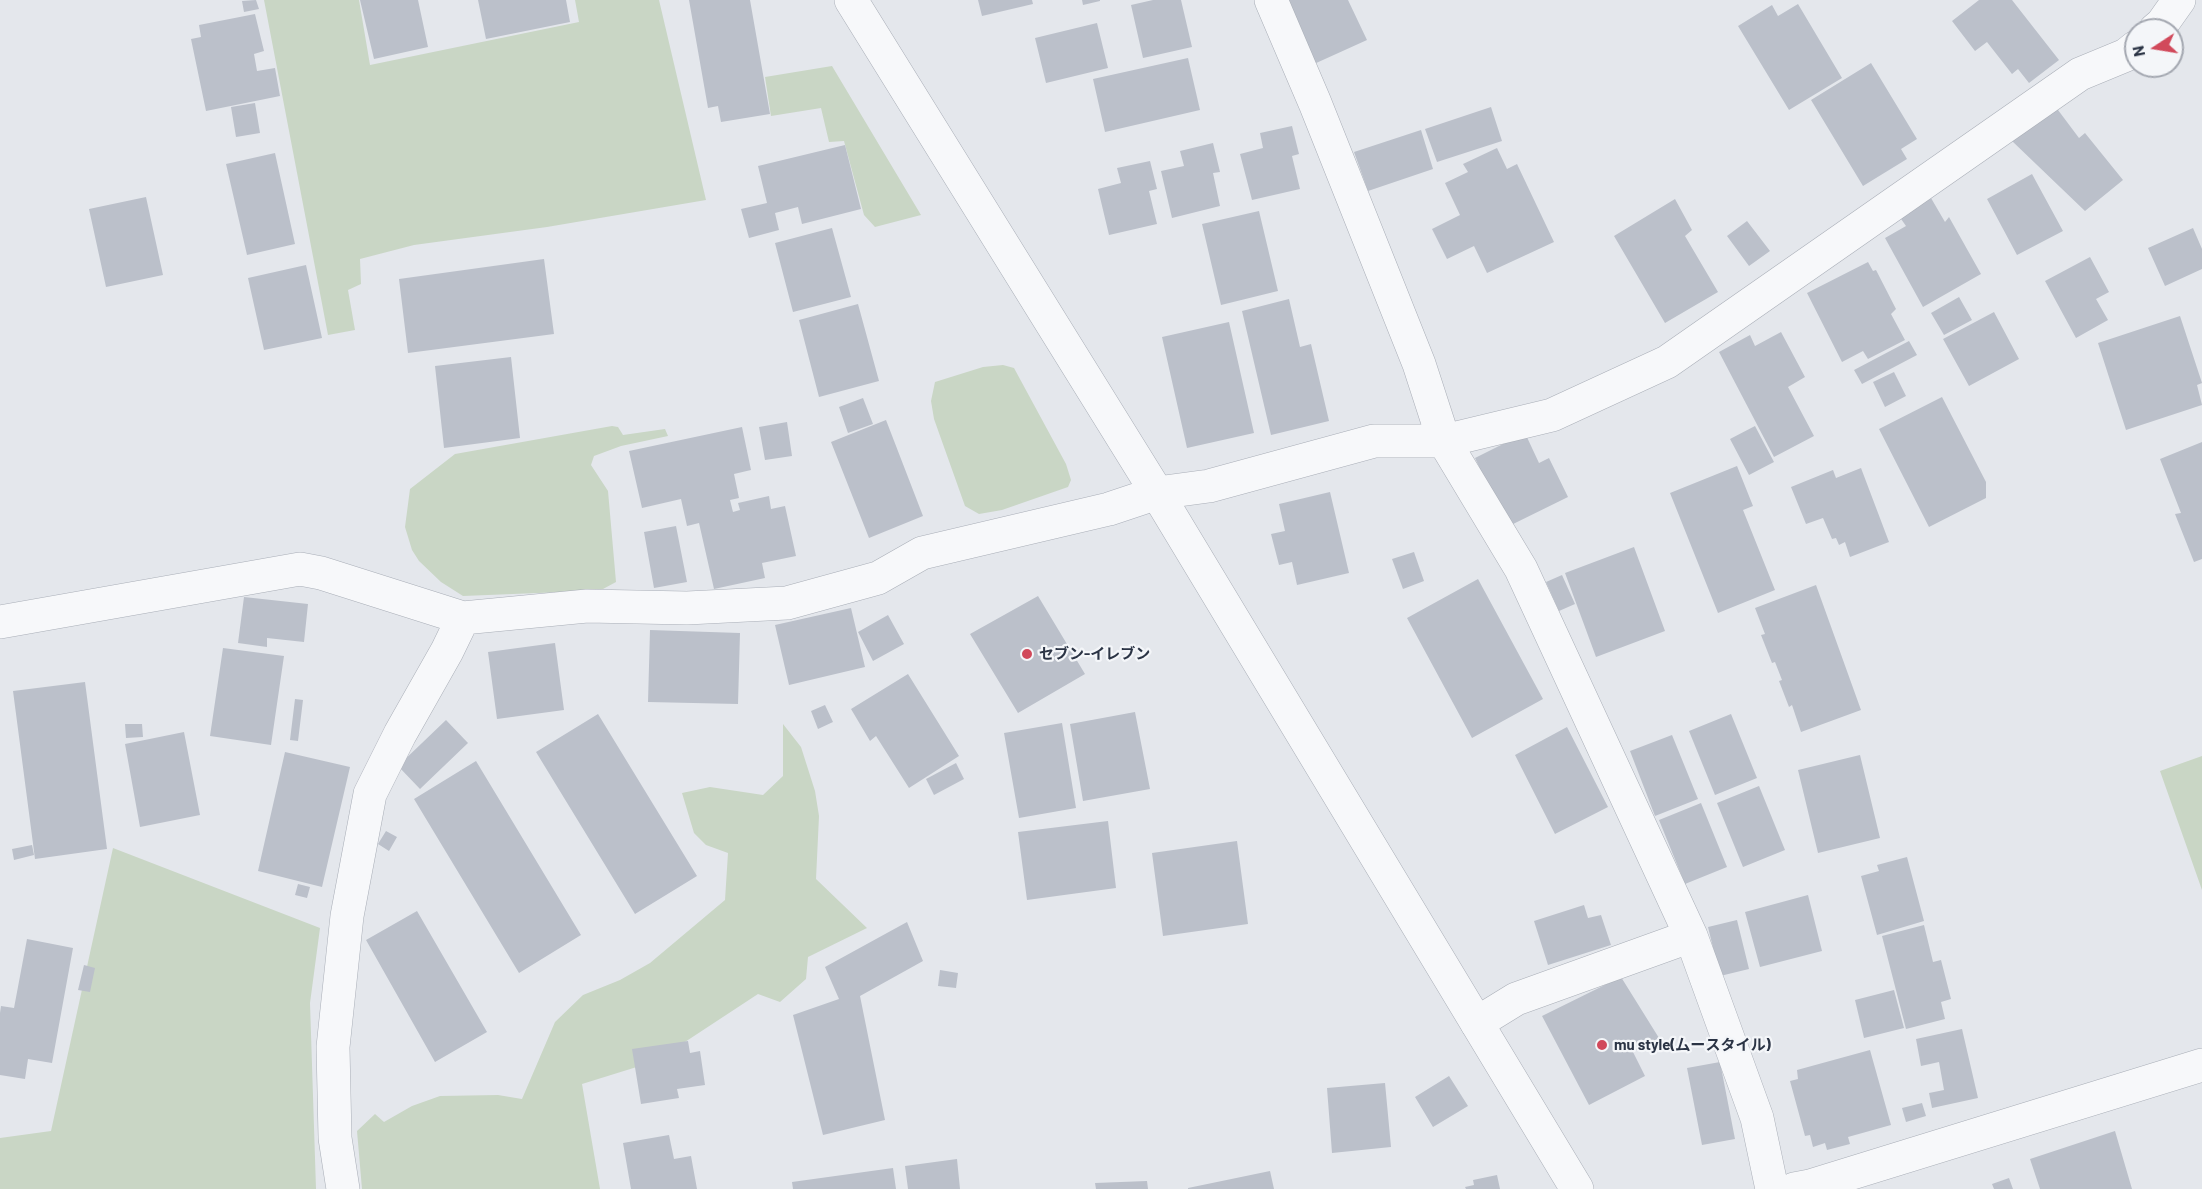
<!DOCTYPE html>
<html>
<head>
<meta charset="utf-8">
<style>
  body { margin:0 }
  #map { position:relative; width:2202px; height:1189px; overflow:hidden; background:#e4e7ec; font-family:Barlow,sans-serif }
  canvas { display:block }
  .north { position:absolute; left:2124px; top:18px; width:60px; height:60px; box-sizing:border-box; background:#f4f6f9; border:2px solid #a4a8b1; border-radius:50%; rotate:258deg; font-size:16px; font-weight:700; line-height:24px; text-align:center; color:#2b3445 }
  .north::after { content:''; display:block; margin:auto; width:21px; height:27px; background:#d1495b; clip-path:polygon(50% 0,100% 100%,50% 72%,0 100%) }
</style>
</head>
<body>
<div id="map">
<canvas width="2202" height="1189"></canvas>
<div class="north">N</div>
</div>
<script>
const context = document.querySelector('canvas').getContext('2d');
context.lineJoin = 'round';
function fillPath(path, color) {
  context.fillStyle = color;
  context.fill(path, 'evenodd');
}
function poly(rows) {
  const path = new Path2D();
  for (const r of rows) {
    path.moveTo(r[0], r[1]);
    for (let i = 2; i < r.length; i += 2) path.lineTo(r[i], r[i + 1]);
  }
  return path;
}
function stroke(path, color, width, dash) {
  context.strokeStyle = color;
  context.lineWidth = width;
  context.lineCap = dash ? 'butt' : 'round';
  context.setLineDash(dash || []);
  context.stroke(path);
}
function drawText(font, color, halo, rows, align = 'center') {
  context.font = font + ' Barlow,"Noto Sans JP",sans-serif';
  context.lineWidth = 4.5;
  context.setLineDash([]);
  context.textBaseline = 'middle';
  context.strokeStyle = halo;
  context.fillStyle = color;
  for (const [text, x, y, turn = 0] of rows) {
    context.save();
    context.translate(x, y);
    context.rotate((+turn || 0) * Math.PI / 180);
    context.textAlign = isNaN(turn) ? turn : align;
    if (halo) context.strokeText(text, 0, 0);
    context.fillText(text, 0, 0);
    context.restore();
  }
}
fillPath(poly([
  [264,0,359,0,370,65,579,22,575,0,659,0,706,200,547,227,414,245,360,259,361,284,348,290,355,330,328,335],
  [832,66,921,215,875,227,864,215,844,141,829,142,821,108,771,116,765,77],
  [1003,365,1014,368,1066,464,1071,480,1068,487,1002,510,979,514,965,506,934,419,931,401,935,382,983,367],
  [612,426,618,427,623,435,665,429,668,436,621,446,594,456,591,465,608,491,616,582,603,589,563,592,463,596,441,582,419,561,412,550,405,527,410,489,455,454],
  [783,724,801,747,815,791,819,816,816,879,867,928,808,957,806,979,780,1002,758,994,656,1061,582,1084,600,1189,362,1189,357,1131,375,1114,384,1122,412,1106,440,1096,498,1095,522,1099,555,1022,583,995,620,980,650,963,725,900,728,853,706,845,694,833,682,793,710,787,763,795,783,776],
  [2202,756,2202,890,2160,771],
  [113,848,320,928,310,1003,316,1189,0,1189,0,1138,51,1131]
]), '#c9d6c5');
fillPath(poly([
  [256,0,259,9,244,12,242,1],
  [360,0,418,0,428,47,374,59],
  [478,0,566,0,570,22,486,39],
  [689,0,750,0,770,114,721,122,718,106,708,108],
  [978,0,1032,0,1033,4,982,16],
  [1082,0,1100,0,1100,1,1083,5],
  [1153,0,1181,0,1192,47,1143,58,1131,5],
  [1285,0,1348,0,1367,40,1314,64],
  [1979,0,2012,0,2059,60,2029,83,2018,69,2012,74,1987,42,1975,51,1952,21],
  [1798,4,1842,78,1789,110,1738,26,1772,5,1778,16],
  [255,14,264,51,254,54,257,71,275,68,280,96,206,111,191,39,201,37,199,25],
  [1097,23,1108,68,1046,83,1035,38],
  [1188,58,1200,110,1105,132,1093,79],
  [1871,63,1917,139,1901,149,1907,159,1863,186,1811,100],
  [255,103,260,133,236,137,231,107],
  [2055,106,2079,138,2085,133,2123,180,2085,211,2012,141],
  [1491,107,1502,141,1437,162,1425,129],
  [1292,126,1299,154,1292,156,1300,189,1252,200,1240,154,1263,148,1260,133],
  [1421,130,1433,169,1368,191,1354,152],
  [1213,143,1220,172,1213,173,1220,206,1172,218,1161,171,1184,166,1180,151],
  [845,145,861,209,802,224,798,207,775,213,779,230,749,238,741,209,767,203,758,166],
  [1497,148,1507,169,1517,164,1554,242,1487,273,1474,246,1447,259,1432,229,1460,215,1445,183,1468,172,1463,164],
  [275,153,295,244,247,255,226,164],
  [1150,161,1157,189,1149,191,1157,224,1109,235,1098,189,1121,183,1117,168],
  [2032,174,2063,231,2017,255,1987,199],
  [146,197,163,275,106,287,89,209],
  [1931,198,1945,222,1949,217,1981,274,1923,307,1885,238,1906,226,1899,216],
  [1675,199,1692,230,1685,236,1718,292,1665,323,1614,236],
  [1259,211,1278,291,1221,305,1202,224],
  [1747,221,1770,251,1749,266,1727,236],
  [832,228,851,297,793,312,775,243],
  [2193,228,2202,249,2202,269,2165,286,2148,248],
  [2090,257,2109,292,2096,299,2108,320,2076,338,2045,281],
  [544,259,554,334,408,353,399,279],
  [1868,262,1873,271,1876,270,1896,309,1891,314,1905,340,1868,359,1863,351,1842,362,1807,293],
  [306,265,322,338,264,350,248,278],
  [1959,297,1972,320,1944,335,1931,313],
  [1289,299,1300,347,1311,344,1329,421,1271,435,1242,311],
  [858,304,879,381,819,397,799,320],
  [1994,312,2019,359,1969,386,1943,339],
  [2180,316,2202,383,2197,385,2202,405,2126,430,2098,343],
  [1229,322,1254,433,1187,448,1162,337],
  [1781,332,1805,377,1788,387,1814,436,1774,457,1719,352,1750,335,1755,346],
  [1909,341,1917,355,1862,384,1854,370],
  [511,357,520,438,444,448,435,366],
  [1894,372,1906,396,1885,407,1873,382],
  [1942,397,1986,482,1986,498,1929,527,1879,429],
  [863,398,873,424,848,433,839,407],
  [886,420,923,516,869,538,831,442],
  [787,422,792,456,765,460,759,427],
  [1755,426,1774,462,1749,475,1730,439],
  [742,427,751,470,734,474,739,498,730,500,733,512,740,510,738,503,769,496,771,509,785,506,796,556,762,563,765,578,714,589,699,523,687,526,681,499,642,508,629,451],
  [1525,433,1539,463,1549,458,1568,497,1507,527,1475,458],
  [2202,442,2202,559,2194,562,2175,514,2181,513,2160,459],
  [1737,466,1753,506,1743,510,1775,590,1718,613,1670,493],
  [1861,468,1889,542,1850,557,1845,542,1839,545,1836,538,1832,539,1823,518,1806,524,1791,487,1833,470,1836,478],
  [1330,492,1349,573,1297,585,1292,562,1279,565,1271,534,1285,531,1279,504],
  [676,526,687,582,654,588,644,532],
  [1634,547,1665,631,1596,657,1565,573],
  [1414,552,1424,581,1403,589,1392,559],
  [1562,575,1575,604,1559,611,1546,582],
  [1478,579,1543,699,1472,738,1407,618],
  [1816,585,1861,710,1801,732,1792,705,1789,707,1779,681,1782,680,1775,662,1772,663,1761,635,1765,634,1755,608],
  [1038,596,1085,674,1018,713,970,634],
  [244,597,308,604,304,642,267,638,267,647,238,643],
  [851,608,865,667,789,685,775,625],
  [888,615,904,644,873,661,858,632],
  [650,630,740,633,738,704,648,702],
  [555,643,564,710,497,719,488,652],
  [223,648,284,656,271,745,210,736],
  [908,674,959,756,909,788,876,736,870,741,851,709],
  [85,682,107,849,35,859,13,691],
  [295,699,303,700,298,741,290,740],
  [825,705,833,722,818,729,811,711],
  [1135,712,1150,789,1083,801,1070,724],
  [598,714,697,876,635,914,536,752],
  [1731,714,1757,778,1715,795,1689,731],
  [446,720,468,743,420,789,398,766],
  [1062,723,1076,808,1019,818,1004,733],
  [125,724,142,724,143,737,126,738],
  [1567,727,1608,807,1555,834,1515,755],
  [184,732,200,815,140,827,125,744],
  [1672,735,1698,799,1655,816,1630,751],
  [285,752,350,767,322,887,258,871],
  [1860,755,1880,838,1818,853,1798,770],
  [476,761,581,935,519,973,414,799],
  [956,763,964,779,934,795,926,779],
  [1759,786,1785,850,1743,867,1717,803],
  [1701,803,1727,867,1685,884,1659,820],
  [1108,821,1116,888,1027,900,1018,832],
  [386,831,397,837,389,851,378,844],
  [1237,841,1248,924,1163,936,1152,853],
  [32,845,34,855,14,860,12,849],
  [1907,857,1924,921,1877,935,1861,876,1879,871,1877,865],
  [298,884,310,887,307,898,295,895],
  [1808,895,1822,951,1760,967,1745,912],
  [1584,905,1588,918,1601,915,1611,945,1548,965,1534,921],
  [417,911,487,1032,435,1062,366,940],
  [1737,920,1749,969,1720,976,1708,927],
  [907,922,923,961,860,996,885,1120,823,1135,793,1015,839,999,825,967],
  [1924,925,1933,962,1941,960,1951,999,1941,1002,1945,1019,1906,1029,1882,936],
  [27,939,73,948,52,1063,28,1059,25,1079,0,1075,0,1013,1,1006,14,1008],
  [84,965,95,968,90,992,78,990],
  [940,970,958,973,956,988,938,986],
  [1621,977,1659,1038,1633,1052,1645,1076,1589,1105,1542,1016],
  [1894,990,1904,1028,1864,1038,1855,1000],
  [1962,1029,1978,1098,1932,1108,1929,1093,1944,1090,1939,1062,1921,1066,1916,1039],
  [688,1041,690,1053,700,1051,705,1085,677,1089,679,1098,641,1104,632,1049],
  [1870,1050,1891,1125,1848,1137,1850,1144,1827,1150,1825,1143,1813,1147,1810,1135,1805,1136,1790,1081,1798,1079,1797,1070],
  [1720,1062,1735,1139,1702,1145,1687,1068],
  [1449,1076,1468,1106,1433,1127,1415,1097],
  [1385,1083,1391,1147,1332,1153,1327,1088],
  [1922,1103,1926,1116,1906,1122,1902,1108],
  [2115,1131,2132,1189,2040,1189,2030,1159],
  [669,1135,674,1159,691,1156,697,1189,631,1189,623,1143],
  [957,1159,960,1189,908,1189,905,1166],
  [893,1168,896,1189,793,1189,792,1182],
  [1270,1171,1274,1189,1188,1189,1188,1188],
  [1497,1175,1500,1189,1466,1189,1465,1187,1474,1185,1473,1180],
  [2009,1178,2013,1189,1994,1189,1992,1184],
  [1147,1181,1148,1189,1096,1189,1095,1183]
]), '#bbc0ca');
const minor = poly([
  [1271,0,1315,103,1419,364,1444,441,1521,569,1691,936,1757,1118,1772,1189],
  [2155,30,2162,24,2179,0],
  [0,622,300,569,321,573,463,618,587,606,687,608,787,603,878,578,922,553,1109,509,1157,493,1209,486,1374,441,1444,441,1552,415,1667,362,2080,74,2126,55,2136,47],
  [1477,1023,1516,999,1691,936],
  [343,1189,335,1138,333,1047,347,916,370,794,400,734,447,651,463,618],
  [1794,1189,1810,1186,2202,1065]
]);
const tertiary = poly([
  [851,0,1157,493,1577,1189]
]);
stroke(minor, '#a9aeb7', 34);
stroke(tertiary, '#a9aeb7', 34);
stroke(minor, '#f7f8fa', 33);
stroke(tertiary, '#f7f8fa', 33);
for (const [x, y, r, color] of [
  [1027,654,6,"#d1495b"],
  [1602,1045,6,"#d1495b"]
]) {
  const dot = new Path2D();
  dot.arc(x, y, r, 0, 2 * Math.PI);
  context.fillStyle = color;
  context.fill(dot);
  stroke(dot, '#f4f6f9', 2);
}
drawText('bold 15px', '#2b3445', '#f4f6f9', [
  ["セブン-イレブン",1039,654],
  ["mu style(厶ースタイル)",1614,1045]
], 'left');
</script>
</body>
</html>
